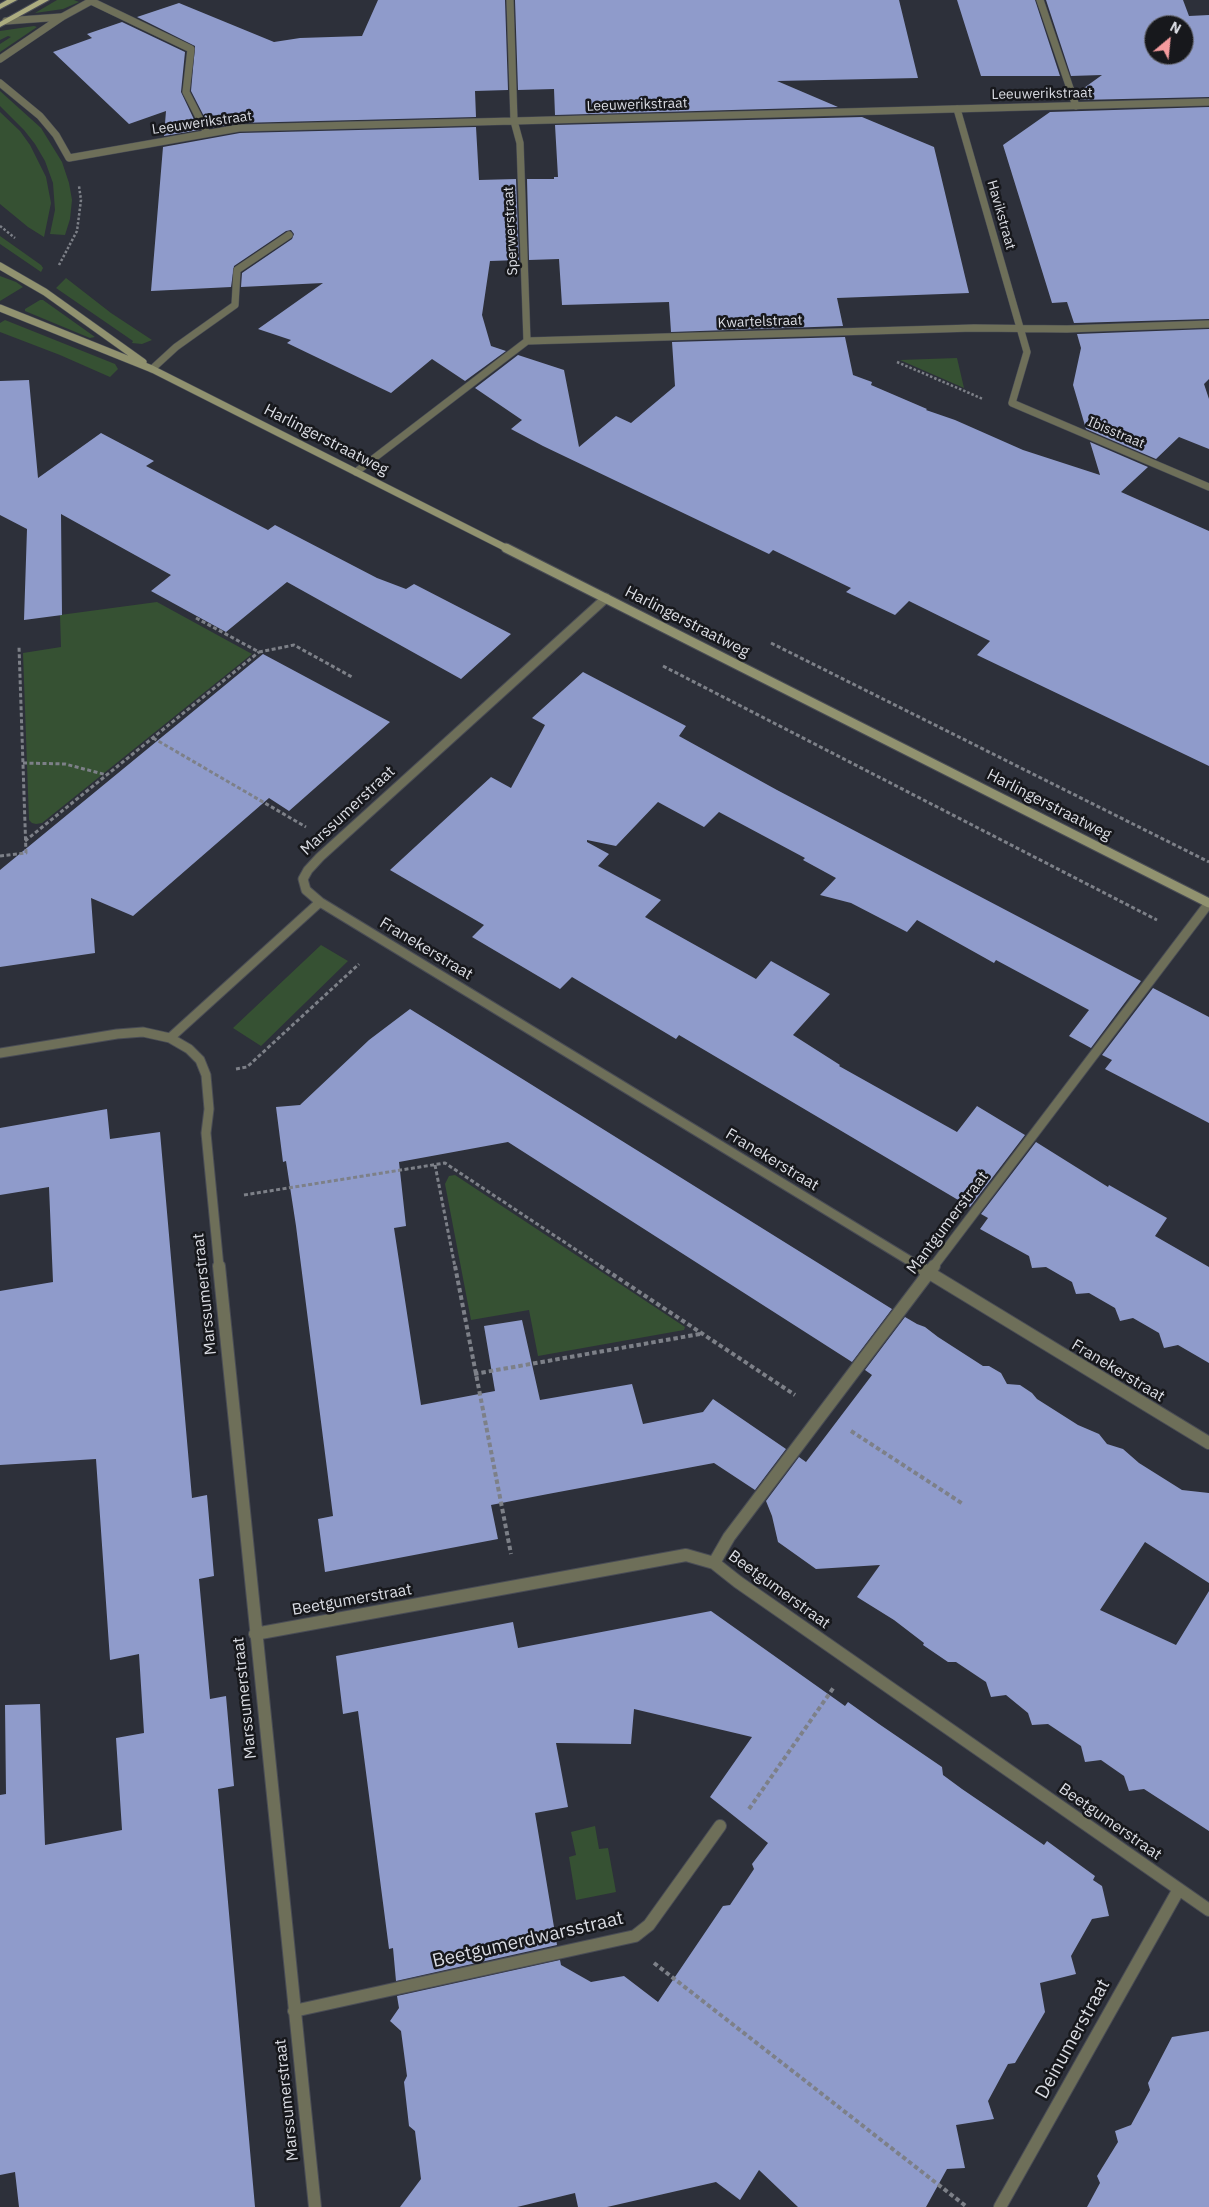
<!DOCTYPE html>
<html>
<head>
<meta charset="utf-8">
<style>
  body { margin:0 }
  #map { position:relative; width:1209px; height:2207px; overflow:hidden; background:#2d303a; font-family:"IBM Plex Sans",sans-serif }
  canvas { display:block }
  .north { position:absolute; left:1144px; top:15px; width:50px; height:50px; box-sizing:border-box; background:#17181c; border:1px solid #65666c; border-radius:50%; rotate:28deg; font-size:14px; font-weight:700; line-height:20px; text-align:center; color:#dadce3 }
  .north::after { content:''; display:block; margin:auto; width:18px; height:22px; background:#f59b9e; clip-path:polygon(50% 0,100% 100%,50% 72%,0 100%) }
</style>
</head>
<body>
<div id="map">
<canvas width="1209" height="2207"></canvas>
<div class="north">N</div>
</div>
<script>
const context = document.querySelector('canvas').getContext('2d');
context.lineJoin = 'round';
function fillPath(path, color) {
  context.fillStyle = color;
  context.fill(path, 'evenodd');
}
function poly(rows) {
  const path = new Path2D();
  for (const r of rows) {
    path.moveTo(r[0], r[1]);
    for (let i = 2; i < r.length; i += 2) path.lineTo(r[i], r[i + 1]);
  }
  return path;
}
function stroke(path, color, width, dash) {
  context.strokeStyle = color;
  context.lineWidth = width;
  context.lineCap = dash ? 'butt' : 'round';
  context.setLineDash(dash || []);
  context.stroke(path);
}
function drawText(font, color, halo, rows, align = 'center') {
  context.font = font + ' "IBM Plex Sans",sans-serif';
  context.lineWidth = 5;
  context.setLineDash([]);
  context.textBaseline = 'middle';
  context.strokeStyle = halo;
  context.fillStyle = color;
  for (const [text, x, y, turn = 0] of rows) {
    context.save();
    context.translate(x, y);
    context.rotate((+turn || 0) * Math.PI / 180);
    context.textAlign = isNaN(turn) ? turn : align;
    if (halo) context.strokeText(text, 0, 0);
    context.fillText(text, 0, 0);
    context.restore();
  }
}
fillPath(poly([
  [57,0,74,0,79,2,63,9,35,13],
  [34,26,37,27,0,52,0,44,11,37,8,36,0,40,0,31],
  [0,91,41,128,62,162,69,183,72,200,70,219,65,235,50,234,55,210,53,183,45,161,35,144,24,130,0,106],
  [0,112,20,131,30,145,46,177,51,203,44,237,28,227,0,204],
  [0,236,41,265,43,268,41,272,0,244],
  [0,276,16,282,23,287,0,301],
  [66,278,111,313,152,340,142,344,132,343,133,341,56,288],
  [40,300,43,300,95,337,90,338,25,311,25,309],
  [5,320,115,364,118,369,110,377,60,355,0,332,0,323],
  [957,358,964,388,900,360],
  [157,602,252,654,42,823,36,824,32,823,29,820,23,653,61,647,60,615],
  [321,945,348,961,261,1046,233,1028],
  [455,1175,685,1327,684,1330,538,1356,529,1310,471,1320,445,1184,449,1176],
  [595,1826,599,1849,608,1848,616,1892,576,1900,569,1857,576,1855,571,1832]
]), '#365133');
fillPath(poly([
  [378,0,505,0,508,90,475,91,476,117,239,123,210,128,191,91,195,46,137,17,179,3,274,42,300,38,362,36],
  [515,0,899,0,918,78,777,81,838,107,555,115,554,89,518,90],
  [957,0,1035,0,1060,76,981,76],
  [1046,0,1183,0,1189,16,1209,15,1209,97,1080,100,1077,93,1102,75,1071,76],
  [1154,25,1184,25,1184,55,1154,55],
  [122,22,185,52,181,92,199,130,164,136,166,111,129,124,53,52,92,38,87,34],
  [1209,107,1209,319,1074,323,1067,302,1052,303,1003,145,1050,112],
  [862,117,934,147,969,293,837,298,843,326,671,332,669,302,562,305,559,259,529,260,527,179,554,179,554,177,558,177,555,125],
  [476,127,479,180,516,179,519,260,490,261,482,315,491,346,506,351,465,381,432,359,391,393,287,343,291,340,258,329,323,283,241,287,242,273,292,239,294,234,291,230,286,231,234,266,231,287,151,291,163,147,240,133],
  [1209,329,1209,379,1204,384,1209,399,1209,449,1179,437,1156,459,1086,429,1073,385,1081,348,1077,334],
  [845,337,853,375,872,382,871,385,927,409,926,410,955,420,1023,450,1100,475,1090,442,1148,467,1121,492,1209,531,1209,766,977,655,990,641,909,601,895,615,846,592,851,588,773,550,769,554,543,446,511,429,522,420,475,388,518,355,564,370,579,447,616,416,631,423,675,386,672,342],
  [29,380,38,478,101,433,154,461,146,466,268,530,275,525,377,578,406,589,414,584,511,634,461,679,287,582,226,632,151,591,171,575,61,514,62,615,24,620,27,529,0,515,0,381],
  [263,654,390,722,289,811,269,798,133,916,91,898,95,953,0,967,0,870],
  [583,672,686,726,679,736,777,790,1141,981,1091,1048,1069,1036,1089,1010,996,960,994,963,917,920,907,932,851,903,820,895,836,878,803,860,805,858,719,812,704,827,658,802,616,846,587,840,587,842,609,854,598,866,661,900,645,917,756,979,771,961,830,994,793,1035,840,1065,839,1066,957,1132,977,1106,1025,1135,970,1207,679,1035,676,1039,572,977,560,989,472,937,484,925,390,870,491,777,511,788,545,725,532,718],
  [1153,988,1209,1017,1209,1123,1105,1069,1112,1060,1102,1055],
  [410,1009,892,1309,852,1362,508,1142,399,1162,406,1226,394,1228,421,1405,495,1391,484,1326,522,1320,540,1400,632,1384,643,1424,703,1412,713,1399,786,1449,755,1490,714,1463,548,1494,491,1505,498,1539,325,1572,318,1519,333,1516,296,1226,286,1161,283,1162,276,1107,300,1105,369,1040],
  [107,1109,110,1139,160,1132,192,1498,207,1495,214,1576,199,1579,210,1699,226,1696,234,1786,218,1789,255,2207,19,2207,15,2172,0,2175,0,1795,6,1794,5,1705,40,1704,45,1845,122,1830,116,1738,144,1733,139,1654,110,1660,96,1459,0,1465,0,1291,53,1282,49,1187,0,1195,0,1128],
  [1036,1142,1108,1187,1109,1185,1167,1218,1155,1236,1209,1267,1209,1363,1178,1345,1164,1348,1159,1333,1133,1318,1120,1321,1115,1308,1089,1293,1076,1294,1072,1282,1046,1267,1032,1268,1029,1256,980,1229,988,1218,981,1214],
  [905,1317,917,1324,925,1327,938,1337,983,1366,989,1366,1001,1373,1007,1384,1020,1385,1032,1393,1037,1399,1078,1425,1099,1434,1107,1444,1123,1449,1139,1463,1182,1490,1209,1493,1209,1583,1145,1542,1100,1610,1176,1645,1209,1591,1209,1831,1144,1789,1129,1791,1124,1776,1101,1760,1085,1762,1081,1746,1048,1724,1032,1725,1028,1713,1006,1695,991,1697,986,1682,956,1662,948,1662,923,1645,924,1643,894,1620,857,1597,880,1565,816,1569,778,1542,772,1516,766,1501,799,1457,806,1462,872,1375,865,1370],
  [711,1611,845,1706,848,1702,879,1724,942,1767,943,1775,962,1789,1044,1845,1047,1841,1095,1876,1093,1880,1102,1886,1109,1916,1092,1919,1071,1956,1076,1974,1040,1983,1045,2012,1015,2063,1008,2064,988,2101,994,2119,956,2125,965,2168,947,2169,926,2207,798,2207,759,2170,740,2200,716,2182,607,2207,578,2207,575,2193,517,2207,400,2207,421,2179,415,2131,409,2126,404,2082,407,2076,401,2031,390,2021,399,2008,397,1996,560,1960,561,1965,591,1982,624,1976,658,2002,723,1906,730,1905,754,1869,752,1864,768,1843,710,1797,752,1737,634,1709,631,1744,556,1743,568,1807,535,1813,557,1945,396,1981,393,1948,389,1949,358,1711,343,1714,336,1656,513,1622,518,1648],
  [1209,2031,1209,2207,1087,2207,1100,2183,1097,2176,1118,2142,1115,2131,1131,2125,1150,2090,1148,2083,1172,2037]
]), '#8f9bcb');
const service = poly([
  [91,1,191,49,186,92,207,133],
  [152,369,176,347,235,305,237,270,289,235]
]);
const minorFar2 = poly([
  [510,0,514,121,520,143,527,341],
  [1040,0,1076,106],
  [6,21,61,17],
  [0,59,62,17,93,0],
  [0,83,40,116,56,135,69,158,239,128,514,121],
  [957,109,1027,352,1012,403,1209,487],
  [356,472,527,341,974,328,1067,329,1209,324]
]);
const minorFar1 = poly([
  [320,902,920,1267],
  [170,1038,320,902,306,890,303,879,308,870,320,857,606,598],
  [0,1053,117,1034,143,1032,170,1038,189,1049,200,1060,206,1075,209,1109,206,1133,219,1267],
  [933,1267,1209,903]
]);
const minor = poly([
  [219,1266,315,2207],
  [918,1266,1209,1443],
  [714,1563,729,1537,934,1266],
  [255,1634,686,1555,714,1563,738,1582,1209,1910],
  [294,2011,635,1936,649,1925,720,1826],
  [1000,2207,1179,1889]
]);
const tertiary = poly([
  [514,121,1209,102]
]);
const secondaryFar1 = poly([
  [0,266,45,292,143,362],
  [0,308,152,369,508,549]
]);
const secondary = poly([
  [506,548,1209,903]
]);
const primary = poly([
  [7,0,17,0,0,9,0,4,7,0],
  [39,0,49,0,0,27,0,22,39,0]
]);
stroke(service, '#494c55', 8);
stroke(minorFar2, '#494c55', 8);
stroke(minorFar1, '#494c55', 11);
stroke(minor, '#494c55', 14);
stroke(tertiary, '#494c55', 8);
stroke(secondaryFar1, '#494c55', 8);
stroke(secondary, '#494c55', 11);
stroke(primary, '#494c55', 2);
stroke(poly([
  [0,226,15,238],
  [59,265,77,231,81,200,79,186],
  [897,362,983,399]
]), '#7d8088', 2.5, [2.5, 2]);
stroke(poly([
  [196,618,259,652,294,645,352,677],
  [771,643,1209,862],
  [663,666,1157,920],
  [153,738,306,827],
  [23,763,65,764,107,775],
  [25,841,259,652],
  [0,856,26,853,19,647],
  [236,1069,247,1067,359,964],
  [435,1165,455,1267],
  [244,1195,445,1163,602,1267]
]), '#7d8088', 3, [4, 2.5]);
stroke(poly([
  [455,1266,511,1554],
  [600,1266,795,1395],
  [474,1374,700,1334],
  [851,1431,963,1504],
  [749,1809,834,1687],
  [654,1963,967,2207]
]), '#7d8088', 4, [4.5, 3]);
stroke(service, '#6e6f59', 7);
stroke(minorFar2, '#6e6f59', 7);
stroke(minorFar1, '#6e6f59', 9);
stroke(minor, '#6e6f59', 12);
stroke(tertiary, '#6e6f59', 7);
stroke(secondaryFar1, '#91926f', 7);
stroke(secondary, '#91926f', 9);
fillPath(primary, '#acac80');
drawText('14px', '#dadce3', '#17181c', [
  ["Leeuwerikstraat",1042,94,-1],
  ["Leeuwerikstraat",637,105,-2],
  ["Leeuwerikstraat",202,123,-8],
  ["Havikstraat",1001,215,74],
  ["Sperwerstraat",511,231,-93],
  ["Kwartelstraat",760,322,-2],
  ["Ibisstraat",1116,433,23]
]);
drawText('16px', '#dadce3', '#17181c', [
  ["Harlingerstraatweg",326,440,27],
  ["Harlingerstraatweg",687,622,27],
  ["Harlingerstraatweg",1049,805,27],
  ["Marssumerstraat",348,811,-43],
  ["Franekerstraat",426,949,31],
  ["Franekerstraat",772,1160,31],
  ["Mantgumerstraat",948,1223,-53],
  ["Marssumerstraat",205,1294,-96],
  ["Franekerstraat",1118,1371,31],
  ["Beetgumerstraat",779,1590,36],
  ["Beetgumerstraat",352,1600,-10],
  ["Marssumerstraat",245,1698,-96],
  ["Beetgumerstraat",1110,1822,35],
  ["Marssumerstraat",287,2100,-96]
]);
drawText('19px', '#dadce3', '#17181c', [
  ["Beetgumerdwarsstraat",528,1940,-13],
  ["Deinumerstraat",1073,2039,-61]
]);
</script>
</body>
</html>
